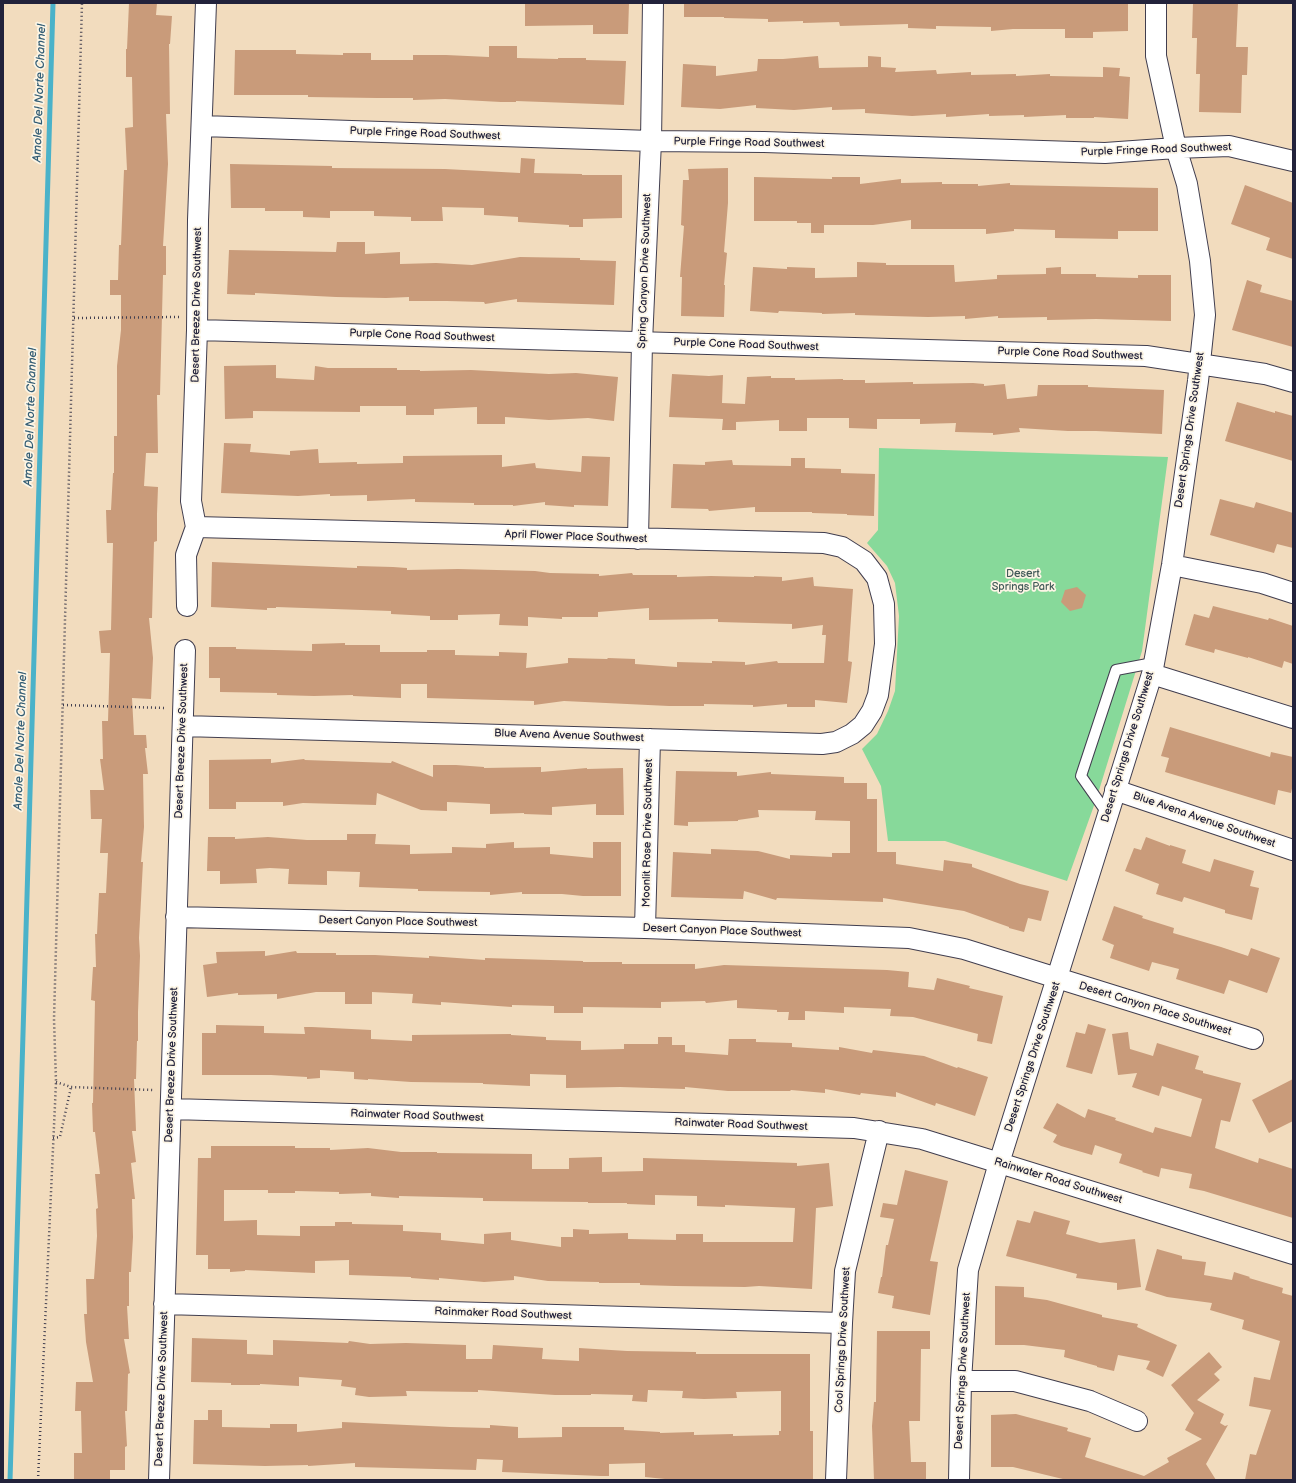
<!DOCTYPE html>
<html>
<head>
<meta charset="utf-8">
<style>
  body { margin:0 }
  #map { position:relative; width:1296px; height:1483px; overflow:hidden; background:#f2dcbe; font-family:"Balsamiq Sans",sans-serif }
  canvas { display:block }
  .frame { position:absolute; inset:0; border:4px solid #22223b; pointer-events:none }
</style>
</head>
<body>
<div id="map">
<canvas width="1296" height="1483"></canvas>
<div class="frame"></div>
</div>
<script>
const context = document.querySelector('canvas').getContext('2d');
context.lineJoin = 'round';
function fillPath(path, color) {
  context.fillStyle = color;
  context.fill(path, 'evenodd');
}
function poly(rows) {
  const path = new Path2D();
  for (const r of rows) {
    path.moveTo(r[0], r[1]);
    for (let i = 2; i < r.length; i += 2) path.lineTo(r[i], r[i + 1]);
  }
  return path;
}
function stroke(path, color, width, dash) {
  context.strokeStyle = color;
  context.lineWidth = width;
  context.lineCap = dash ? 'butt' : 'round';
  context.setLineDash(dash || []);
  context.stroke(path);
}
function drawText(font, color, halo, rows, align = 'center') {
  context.font = font + ' "Balsamiq Sans",sans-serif';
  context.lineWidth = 3.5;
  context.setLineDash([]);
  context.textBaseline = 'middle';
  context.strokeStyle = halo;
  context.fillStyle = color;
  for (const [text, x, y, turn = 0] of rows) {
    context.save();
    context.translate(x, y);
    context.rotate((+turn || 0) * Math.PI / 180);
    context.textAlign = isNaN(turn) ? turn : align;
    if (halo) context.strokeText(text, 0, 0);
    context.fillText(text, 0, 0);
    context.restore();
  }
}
fillPath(poly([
  [879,448,1168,457,1142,651,1096,800,1067,881,945,841,888,841,881,786,862,749,877,734,888,711,895,691,899,616,895,583,887,566,867,543,878,530]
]), '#87d99a');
stroke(poly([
  [10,1480,53,3]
]), '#4ab2c9', 5);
fillPath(poly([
  [129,3,157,3,156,15,172,16,170,44,169,44,170,114,166,114,168,164,163,246,166,246,166,275,163,275,160,395,157,395,158,453,146,453,144,486,158,487,157,514,157,541,154,542,152,618,149,618,153,658,151,699,132,698,134,735,146,735,147,748,145,748,148,774,143,774,144,827,141,862,143,862,139,938,140,956,138,1012,138,1041,137,1041,136,1079,134,1079,136,1131,132,1131,136,1162,131,1163,135,1199,132,1199,133,1237,131,1272,129,1272,129,1306,127,1306,129,1339,124,1339,130,1373,128,1374,127,1411,125,1411,127,1446,125,1447,125,1470,110,1470,110,1480,74,1480,74,1453,82,1453,81,1411,75,1411,76,1382,93,1382,86,1342,84,1314,87,1314,86,1279,94,1279,97,1236,96,1209,98,1208,95,1174,100,1174,95,1132,93,1132,92,1103,93,1103,95,1001,91,1000,93,967,96,967,95,934,97,934,99,893,106,893,108,853,100,853,102,819,91,819,90,790,104,790,100,759,103,759,102,721,108,721,110,653,101,653,99,631,111,630,113,543,107,543,106,510,111,510,113,473,114,473,114,436,117,436,117,366,121,330,121,295,110,295,110,280,118,280,119,245,121,245,124,170,127,170,125,128,133,127,132,77,126,77,126,49,127,49],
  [525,3,629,3,628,34,593,34,593,25,525,26],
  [684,3,1128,3,1128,31,1093,32,1093,38,1065,38,1065,29,1013,29,991,31,991,27,936,26,936,29,908,28,908,24,840,26,839,22,803,23,803,21,768,22,768,19,724,18,724,17,684,17],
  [1193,3,1238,3,1236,47,1248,47,1247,75,1242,75,1241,113,1199,112,1200,74,1196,74,1197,38,1192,38],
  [489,46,517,46,517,58,558,59,558,58,586,58,586,60,626,61,624,105,516,101,516,102,501,102,445,99,413,100,413,98,377,98,308,97,308,95,234,95,235,50,296,50,296,54,343,55,343,53,371,53,371,60,413,60,413,55,446,55,489,57],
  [818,56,819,68,868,67,868,56,881,57,881,67,896,68,895,72,936,70,937,74,971,72,971,75,1016,74,1016,76,1050,74,1050,76,1103,77,1103,67,1120,68,1119,76,1130,77,1128,119,1094,117,1094,118,1066,118,1066,115,1024,117,1024,115,989,116,989,114,946,117,946,114,912,116,865,113,865,109,832,110,832,107,794,110,756,108,756,105,720,109,681,107,683,64,716,66,716,76,757,71,758,59,783,59],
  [521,158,535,159,534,173,582,174,582,175,622,175,622,218,583,219,583,227,569,227,569,225,518,222,518,217,484,215,484,208,442,207,443,221,411,221,411,217,374,216,374,211,330,211,330,218,303,217,303,211,265,211,265,208,231,208,230,164,332,166,332,168,445,169,520,173],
  [728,168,728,203,724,252,727,253,724,285,725,285,724,317,681,316,682,277,680,277,684,226,681,225,683,180,689,180,688,169],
  [754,177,832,179,832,177,860,177,860,184,901,179,901,183,942,182,942,184,978,184,978,186,1010,183,1010,185,1158,188,1158,231,1118,231,1118,239,1055,238,1055,230,1014,229,1014,231,986,234,986,229,911,229,911,220,873,225,824,225,824,233,811,233,811,223,797,223,797,221,754,221],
  [1245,185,1293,203,1293,259,1266,250,1270,238,1231,224],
  [337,242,365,242,365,254,400,252,400,264,436,263,472,265,520,257,580,258,580,260,616,261,614,305,517,302,517,299,485,304,484,302,447,301,409,301,409,297,386,298,336,297,255,293,255,295,227,294,229,250,336,252],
  [857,262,886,263,886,265,954,265,955,282,997,279,997,275,1046,274,1046,268,1061,267,1061,274,1096,274,1096,277,1138,278,1138,275,1171,275,1171,321,1096,319,1047,320,1047,317,998,318,998,316,965,319,965,316,928,317,855,315,855,313,822,314,822,313,779,311,778,313,750,311,753,267,787,269,787,267,815,268,815,278,857,277],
  [1247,280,1262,285,1260,292,1293,301,1293,347,1232,330],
  [276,365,276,378,314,380,315,366,328,368,397,368,397,370,420,370,420,371,471,370,549,374,576,373,618,377,614,421,588,418,549,420,505,417,505,424,477,424,477,407,434,409,434,415,406,415,406,406,360,406,360,412,253,411,253,418,225,419,224,366],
  [672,374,709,376,723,375,722,403,745,404,747,377,771,376,771,378,795,378,795,380,843,379,843,380,865,380,865,383,913,382,913,384,973,383,984,384,984,386,1005,384,1007,399,1037,396,1038,385,1088,385,1088,387,1164,390,1162,434,1096,431,1068,431,1019,428,1020,432,993,435,993,433,955,432,956,423,920,424,920,419,877,419,877,429,849,428,849,418,807,418,807,431,779,431,779,420,736,422,736,430,722,430,723,419,669,417],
  [1237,402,1275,413,1275,411,1293,416,1293,461,1225,441],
  [224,443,251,444,250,452,290,455,290,451,318,449,319,463,357,462,357,464,403,463,403,456,502,455,502,467,535,463,536,468,581,472,582,456,610,457,608,506,574,505,574,507,545,505,545,502,513,506,513,505,474,505,474,503,415,502,415,499,367,501,367,495,330,496,330,494,298,496,221,493],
  [791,458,805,458,805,468,841,469,841,473,875,474,874,516,847,515,847,514,812,513,812,512,755,512,755,507,709,511,708,509,671,508,673,464,705,465,705,462,732,460,733,465,791,466],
  [1220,499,1254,508,1256,502,1293,513,1293,548,1277,544,1274,553,1210,535],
  [212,562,357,568,357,566,393,567,407,568,407,570,458,569,535,571,550,573,599,574,599,576,632,573,633,575,677,575,677,577,711,576,754,577,754,576,782,577,782,581,813,577,814,586,853,589,848,661,852,662,847,703,815,700,815,707,787,707,787,704,753,707,753,705,704,704,704,706,669,706,564,701,534,705,534,701,427,698,427,684,401,684,401,698,353,696,353,695,314,696,277,695,277,693,220,692,220,678,209,678,209,647,236,647,236,649,312,651,312,644,345,643,345,645,380,645,380,652,427,652,427,650,455,650,455,655,499,656,499,652,527,653,526,668,568,663,568,658,607,659,608,658,635,659,635,664,677,667,677,662,712,663,712,661,745,662,745,665,777,661,778,663,824,663,826,635,822,635,823,625,792,629,792,624,718,622,718,619,649,620,649,608,598,612,598,617,562,617,562,619,528,617,528,626,499,625,500,614,458,615,458,620,430,620,430,616,391,614,391,611,276,607,276,608,267,608,267,610,211,607],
  [1077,587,1086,595,1082,608,1070,611,1061,602,1065,590],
  [1213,606,1268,620,1269,618,1293,626,1293,664,1284,661,1282,668,1248,657,1248,658,1215,649,1214,653,1185,645,1194,614,1209,618],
  [1170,727,1270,757,1271,752,1293,757,1293,784,1291,793,1278,790,1275,805,1165,772,1169,758,1161,756],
  [271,759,271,763,304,759,305,760,391,763,392,761,433,777,433,765,456,765,484,767,484,768,541,767,541,772,587,768,587,769,623,768,624,815,596,815,596,804,552,807,552,815,524,814,524,813,490,814,490,804,447,802,447,811,421,810,377,793,376,805,303,803,283,806,283,802,236,802,236,809,209,809,209,760],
  [676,771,737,772,737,776,771,772,771,774,844,777,844,783,867,783,867,799,877,799,877,852,896,852,896,864,943,871,944,860,972,864,972,867,1020,884,1049,891,1041,921,1028,918,1024,932,1009,928,1009,927,964,911,883,898,883,902,777,898,776,900,744,891,743,899,671,897,673,852,711,854,711,849,758,851,790,859,790,855,832,857,832,853,850,853,850,821,815,820,816,811,758,810,759,817,738,820,738,821,688,822,688,826,674,825],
  [347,834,376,834,375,844,410,845,410,854,452,853,452,847,486,848,486,844,514,842,514,848,550,847,550,854,593,858,593,842,621,842,621,896,583,896,562,894,522,894,522,892,490,895,490,892,418,891,418,889,359,887,360,872,327,871,327,885,288,884,289,869,270,868,256,869,257,883,220,884,220,871,207,871,208,837,235,837,235,839,268,837,307,840,347,840],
  [1146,837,1170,846,1170,845,1186,850,1182,863,1210,872,1214,859,1254,871,1250,886,1259,888,1252,920,1225,913,1225,910,1184,897,1182,902,1156,894,1159,884,1125,871,1134,848,1141,850],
  [1114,906,1143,916,1142,918,1174,928,1173,933,1221,947,1248,956,1251,948,1280,958,1267,993,1229,980,1224,994,1176,979,1179,969,1152,962,1149,971,1110,958,1114,945,1102,940],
  [265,951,265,956,296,951,297,953,336,953,336,955,375,955,429,958,429,956,485,960,485,958,583,961,583,962,622,962,622,964,695,964,695,969,724,965,887,970,909,972,908,987,934,990,937,978,970,986,969,988,1003,996,992,1044,977,1041,978,1034,913,1017,890,1016,891,1009,844,1007,844,1013,805,1011,805,1020,788,1020,789,1012,777,1012,777,1010,737,1008,737,1000,706,1003,705,1001,661,1002,661,1008,583,1007,583,1013,554,1013,554,1006,512,1005,512,1007,441,1002,441,1005,412,1003,413,994,372,992,372,1004,345,1004,345,992,316,992,277,999,277,994,238,995,238,993,207,997,203,965,217,963,216,952],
  [1088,1024,1106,1029,1092,1074,1066,1067,1076,1032,1085,1034],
  [216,1025,264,1026,264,1033,305,1034,304,1027,312,1027,371,1030,371,1039,412,1041,412,1035,511,1034,511,1035,546,1037,546,1040,581,1041,581,1050,624,1049,624,1044,658,1044,658,1037,672,1037,672,1045,685,1045,685,1052,728,1055,729,1039,756,1039,756,1042,792,1043,792,1047,839,1050,839,1047,872,1053,873,1050,924,1056,957,1068,958,1067,988,1077,975,1116,936,1103,935,1106,896,1092,896,1097,861,1093,860,1095,825,1089,825,1093,791,1090,790,1091,728,1091,685,1087,685,1089,620,1087,566,1088,566,1075,530,1074,530,1086,483,1084,483,1083,411,1082,368,1079,368,1080,354,1079,354,1072,320,1070,320,1078,307,1079,307,1077,271,1075,202,1075,202,1033,216,1033],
  [1128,1032,1130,1049,1153,1056,1157,1043,1199,1056,1195,1069,1203,1071,1203,1073,1241,1083,1230,1122,1221,1120,1215,1148,1258,1163,1259,1158,1293,1169,1293,1218,1204,1191,1189,1188,1192,1174,1161,1168,1159,1177,1142,1172,1143,1171,1119,1163,1122,1154,1095,1145,1092,1155,1061,1146,1053,1142,1057,1135,1043,1128,1057,1103,1085,1118,1088,1109,1116,1118,1115,1120,1153,1133,1155,1127,1191,1137,1202,1099,1162,1086,1159,1096,1132,1087,1137,1073,1118,1075,1112,1034],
  [1293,1079,1293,1121,1269,1133,1252,1100],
  [211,1146,295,1146,295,1148,330,1148,330,1150,368,1148,401,1152,437,1152,437,1153,532,1154,532,1169,569,1169,569,1158,602,1157,602,1172,643,1171,643,1158,797,1163,797,1166,829,1163,833,1206,816,1208,812,1289,759,1286,745,1287,675,1286,640,1285,640,1283,599,1283,599,1282,548,1281,514,1276,514,1280,484,1282,439,1278,439,1280,411,1278,411,1277,349,1275,349,1260,315,1261,315,1273,245,1270,245,1271,230,1272,230,1269,208,1269,208,1255,196,1255,198,1158,211,1158],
  [224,1190,268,1190,268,1193,295,1193,295,1191,339,1192,339,1194,371,1193,371,1196,399,1198,399,1196,442,1197,483,1198,483,1201,588,1202,588,1203,627,1203,627,1204,655,1205,655,1195,697,1196,697,1206,725,1207,725,1205,795,1208,793,1242,703,1242,703,1234,676,1234,676,1240,628,1239,628,1233,589,1234,589,1230,573,1229,573,1237,561,1237,561,1247,511,1240,511,1232,484,1234,484,1244,441,1240,441,1233,403,1231,403,1225,352,1224,352,1222,335,1222,335,1226,300,1226,300,1236,257,1235,257,1220,224,1221],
  [905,1170,948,1181,930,1261,938,1262,930,1315,892,1308,894,1296,878,1293,881,1277,882,1277,886,1245,888,1245,894,1219,880,1217,883,1203,897,1205],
  [1034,1211,1070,1221,1066,1234,1100,1243,1135,1239,1141,1287,1117,1290,1117,1283,1076,1278,1077,1274,1006,1256,1017,1220,1030,1223],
  [1157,1249,1182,1256,1182,1259,1206,1262,1204,1275,1232,1280,1234,1272,1250,1277,1249,1278,1283,1288,1282,1293,1293,1296,1293,1480,1245,1480,1250,1454,1256,1455,1271,1410,1249,1406,1254,1377,1270,1380,1280,1341,1242,1329,1244,1320,1210,1310,1212,1303,1167,1297,1145,1290],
  [995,1286,1024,1287,1024,1297,1047,1300,1102,1315,1102,1317,1138,1324,1137,1327,1177,1345,1163,1377,1146,1369,1150,1361,1118,1355,1114,1371,1097,1367,1097,1366,1064,1357,1065,1350,1024,1345,995,1345],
  [877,1331,930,1331,930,1349,921,1349,920,1421,909,1421,911,1462,926,1462,926,1480,874,1480,872,1426,874,1402,876,1402],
  [192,1338,247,1340,247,1354,273,1355,273,1340,348,1343,349,1341,370,1344,406,1343,466,1345,466,1359,492,1359,493,1345,543,1348,542,1359,579,1361,579,1348,627,1351,696,1352,696,1354,810,1354,810,1431,813,1431,813,1480,665,1479,645,1477,645,1463,609,1464,609,1476,601,1476,502,1472,503,1460,477,1459,476,1470,355,1467,355,1463,308,1466,308,1465,265,1466,193,1464,194,1420,208,1420,208,1410,222,1410,222,1427,270,1428,270,1424,297,1424,297,1432,342,1428,342,1422,450,1427,490,1428,490,1425,518,1427,518,1438,562,1437,562,1427,624,1427,624,1430,660,1432,660,1433,694,1432,694,1435,733,1434,733,1436,779,1435,779,1431,781,1431,781,1391,736,1392,737,1398,704,1399,682,1398,683,1391,648,1390,647,1402,632,1401,633,1395,591,1394,591,1395,555,1395,478,1390,478,1392,406,1391,407,1396,369,1397,355,1395,356,1388,341,1386,342,1380,299,1377,299,1386,260,1384,260,1385,231,1385,231,1383,191,1382],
  [1209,1352,1222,1367,1214,1374,1220,1380,1197,1400,1224,1414,1220,1423,1225,1426,1228,1425,1206,1464,1216,1480,1067,1480,1013,1467,991,1467,991,1415,1016,1414,1068,1428,1067,1431,1091,1438,1085,1457,1144,1476,1169,1462,1167,1458,1202,1439,1185,1430,1194,1413,1171,1385]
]), '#c99b7a');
const lane = poly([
  [1107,813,1081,776,1116,670,1153,663]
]);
const street = poly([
  [202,126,651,141,764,142,1105,153,1176,148,1229,146,1293,161],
  [197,330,1146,356,1265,374,1293,382],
  [638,539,642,342,651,141,653,3],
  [1172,565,1262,583,1293,593],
  [187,606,186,555,196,527,191,501,197,330,198,220,206,3],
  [1152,674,1293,718],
  [183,726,822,744,836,742,852,734,863,725,872,711,878,695,885,644,884,604,877,578,864,561,842,547,824,543,196,527],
  [1115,790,1293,850],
  [176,917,645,928,909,938,964,949,1253,1039],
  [645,928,650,739],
  [171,1109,854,1128,922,1139,1293,1254],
  [164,1304,842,1323],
  [961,1381,1015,1381,1090,1401,1137,1421],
  [159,1480,185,650],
  [836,1480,842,1323,845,1271,879,1131],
  [959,1480,961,1381,968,1270,999,1163,1152,674,1172,565,1198,381,1205,315,1200,261,1187,184,1176,148,1156,56,1156,3]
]);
stroke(lane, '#413e4f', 12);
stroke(street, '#413e4f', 22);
stroke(poly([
  [74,318,179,317],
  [63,705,165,708],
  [56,1082,71,1087,153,1090],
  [53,1138,60,1137,71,1087],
  [38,1480,56,1082,54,1019,82,3]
]), '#413e4f', 2.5, [1, 3]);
stroke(lane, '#fff', 10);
stroke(street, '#fff', 20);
drawText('11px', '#22223b', '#fcf5e5', [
  ["Purple Fringe Road Southwest",425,134,2],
  ["Purple Fringe Road Southwest",749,143,1],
  ["Purple Fringe Road Southwest",1156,150,-2],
  ["Spring Canyon Drive Southwest",645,271,-88],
  ["Desert Breeze Drive Southwest",197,305,-89],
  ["Purple Cone Road Southwest",422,336,2],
  ["Purple Cone Road Southwest",746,345,2],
  ["Purple Cone Road Southwest",1070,354,2],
  ["Desert Springs Drive Southwest",1190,430,-82],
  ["April Flower Place Southwest",576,537,2],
  ["Blue Avena Avenue Southwest",569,736,2],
  ["Desert Breeze Drive Southwest",182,741,-88],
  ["Desert Springs Drive Southwest",1128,747,-73],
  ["Blue Avena Avenue Southwest",1204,820,19],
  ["Moonlit Rose Drive Southwest",648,833,-89],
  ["Desert Canyon Place Southwest",398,922,1],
  ["Desert Canyon Place Southwest",722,931,2],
  ["Desert Canyon Place Southwest",1155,1009,17],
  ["Desert Springs Drive Southwest",1033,1057,-72],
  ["Desert Breeze Drive Southwest",172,1065,-88],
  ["Rainwater Road Southwest",417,1116,2],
  ["Rainwater Road Southwest",741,1125,2],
  ["Rainwater Road Southwest",1058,1181,17],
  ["Rainmaker Road Southwest",503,1314,2],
  ["Cool Springs Drive Southwest",843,1340,-87],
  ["Desert Springs Drive Southwest",963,1371,-87],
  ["Desert Breeze Drive Southwest",162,1389,-88]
]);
drawText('11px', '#405958', '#fcf5e5', [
  ["Desert",1023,574],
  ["Springs Park",1023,587]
]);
drawText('italic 12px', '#325c74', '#fcf5e5', [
  ["Amole Del Norte Channel",40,93,-88],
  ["Amole Del Norte Channel",31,417,-88],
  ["Amole Del Norte Channel",21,741,-88]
]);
</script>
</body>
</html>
